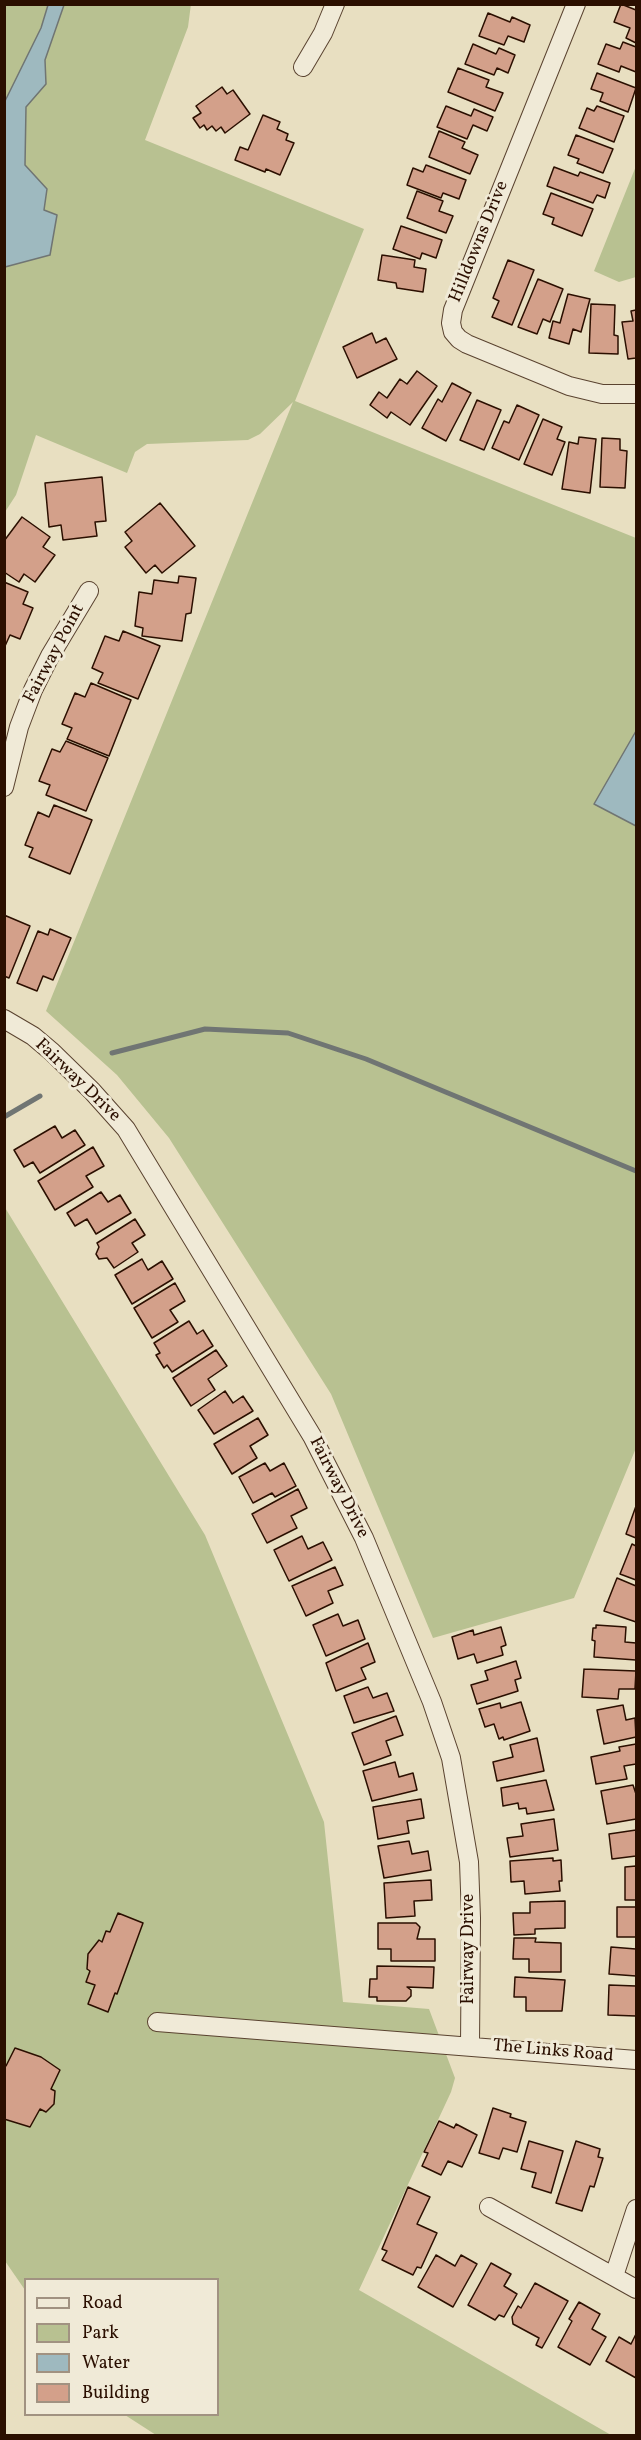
<!DOCTYPE html>
<html>
<head>
<meta charset="utf-8">
<style>
  body { margin:0 }
  #map { position:relative; width:641px; height:2440px; overflow:hidden; background:#e8dfc1; font-family:Vollkorn,serif }
  canvas { display:block }
  .frame { position:absolute; inset:0; border:6px solid #2b0f00; pointer-events:none }
  .legend { position:absolute; left:24px; top:2278px; width:195px; height:138px; box-sizing:border-box; background:#f0ead7; border:2px solid #a19281; margin:0; padding:8px 10px; list-style:none; font-size:18px; color:#2b0f00 }
  .legend li { display:flex; align-items:center; gap:12px; height:30px }
  .legend b { width:30px; border:2px solid #a19281 }
</style>
</head>
<body>
<div id="map">
<canvas width="641" height="2440"></canvas>
<div class="frame"></div>
<ul class="legend">
<li><b style="height:8px;background:#f0ead7"></b>Road</li>
<li><b style="height:16px;background:#b8c191"></b>Park</li>
<li><b style="height:16px;background:#9eb9bf"></b>Water</li>
<li><b style="height:16px;background:#d3a08a"></b>Building</li>
</ul>
</div>
<script>
const context = document.querySelector('canvas').getContext('2d');
context.lineJoin = 'round';
function fillPath(path, color) {
  context.fillStyle = color;
  context.fill(path, 'evenodd');
}
function poly(rows) {
  const path = new Path2D();
  for (const r of rows) {
    path.moveTo(r[0], r[1]);
    for (let i = 2; i < r.length; i += 2) path.lineTo(r[i], r[i + 1]);
  }
  return path;
}
function stroke(path, color, width, dash) {
  context.strokeStyle = color;
  context.lineWidth = width;
  context.lineCap = dash ? 'butt' : 'round';
  context.setLineDash(dash || []);
  context.stroke(path);
}
function drawText(font, color, halo, rows, align = 'center') {
  context.font = font + ' Vollkorn,serif';
  context.lineWidth = 6;
  context.setLineDash([]);
  context.textBaseline = 'middle';
  context.strokeStyle = halo;
  context.fillStyle = color;
  for (const [text, x, y, turn = 0] of rows) {
    context.save();
    context.translate(x, y);
    context.rotate((+turn || 0) * Math.PI / 180);
    context.textAlign = isNaN(turn) ? turn : align;
    if (halo) context.strokeText(text, 0, 0);
    context.fillText(text, 0, 0);
    context.restore();
  }
}
fillPath(poly([
  [191,4,188,27,145,140,364,229,295,401,636,538,636,1448,574,1598,433,1638,331,1394,169,1138,117,1075,46,1011,293,402,260,434,248,440,147,444,135,452,127,473,36,435,16,495,5,512,5,5],
  [636,166,636,277,619,282,594,271],
  [4,1206,205,1535,324,1822,343,2002,429,2009,455,2078,451,2092,359,2290,611,2435,156,2435,125,2415,218,2414,218,2280,26,2280,25,2290,5,2261]
]), '#b8c191');
const water = poly([
  [48,5,64,5,45,60,46,84,26,107,25,165,47,189,44,210,57,215,50,255,5,267,5,101,41,28,48,5],
  [636,731,636,826,594,804,636,731]
]);
fillPath(water, '#9eb9bf');
stroke(water, '#707573', 1.5);
stroke(poly([
  [112,1053,205,1029,288,1033,366,1059,636,1171],
  [4,1117,40,1096]
]), '#707573', 5);
const building = poly([
  [621,4,636,10,636,43,626,38,630,28,614,22,621,4],
  [488,13,510,22,512,17,530,25,524,42,508,36,504,45,479,36,488,13],
  [623,42,636,47,636,72,621,66,619,72,598,64,606,44,620,49,623,42],
  [473,44,496,54,499,48,515,55,508,73,497,68,494,75,465,64,473,44],
  [458,68,489,80,486,87,503,93,495,111,448,92,458,68],
  [597,73,636,88,628,112,600,101,603,93,591,89,597,73],
  [222,87,227,94,233,90,250,114,225,133,221,127,216,131,212,126,207,130,204,125,200,128,193,118,201,113,196,106,222,87],
  [446,106,471,116,474,109,493,117,487,131,473,125,467,139,437,127,446,106],
  [597,106,624,116,614,142,579,128,587,108,594,111,597,106],
  [263,115,280,122,277,129,288,134,286,140,294,143,280,175,266,169,265,172,235,160,240,147,248,150,263,115],
  [439,131,465,142,462,148,478,155,470,174,429,157,439,131],
  [576,135,613,149,603,173,577,163,579,159,568,155,576,135],
  [426,165,466,180,459,199,443,193,441,198,407,185,413,168,423,172,426,165],
  [554,167,578,176,580,172,610,183,605,198,597,195,593,203,547,186,554,167],
  [417,191,443,201,439,211,453,216,446,233,407,218,417,191],
  [551,193,593,209,582,236,552,224,554,218,543,214,551,193],
  [401,226,442,240,436,258,422,253,420,259,393,249,401,226],
  [382,255,415,260,414,267,426,269,423,292,397,288,396,283,378,280,382,255],
  [508,260,534,270,512,325,492,317,499,301,493,298,508,260],
  [538,279,563,289,550,322,543,319,537,334,518,327,538,279],
  [568,294,590,299,581,332,573,329,569,344,549,338,553,321,560,323,568,294],
  [591,304,615,305,614,335,618,336,618,354,589,353,591,304],
  [636,310,636,358,628,359,622,322,633,321,631,311,636,310],
  [372,333,376,343,386,338,397,359,357,378,343,347,372,333],
  [417,371,437,386,410,425,391,412,387,418,370,405,379,392,387,398,400,379,407,384,417,371],
  [452,383,471,393,446,441,422,428,438,399,442,402,452,383],
  [477,400,501,410,484,450,460,440,477,400],
  [517,405,539,415,519,460,492,448,504,421,509,423,517,405],
  [543,419,562,427,557,439,565,442,552,475,524,464,543,419],
  [579,437,596,439,590,493,562,489,569,442,578,444,579,437],
  [602,438,620,439,620,450,627,451,625,488,600,487,602,438],
  [102,477,106,521,95,522,97,536,63,540,61,525,49,527,45,483,102,477],
  [160,503,195,546,162,573,155,565,146,573,125,547,132,541,125,532,160,503],
  [22,517,50,537,43,547,55,555,35,582,24,574,19,582,4,572,4,541,22,517],
  [179,576,196,578,191,613,186,614,182,641,142,636,143,628,135,626,139,592,152,594,154,580,178,583,179,576],
  [4,582,28,592,23,604,33,608,20,639,10,635,5,646,4,582],
  [123,631,160,646,138,699,98,683,103,673,92,668,105,636,119,641,123,631],
  [91,683,131,700,109,756,67,739,72,728,62,724,75,693,85,697,91,683],
  [66,741,108,758,86,811,46,795,50,785,39,781,52,749,60,752,66,741],
  [54,805,92,820,70,874,29,857,33,848,25,845,38,812,49,817,54,805],
  [4,915,30,926,9,978,4,976,4,915],
  [50,929,71,938,53,980,43,976,37,991,17,983,38,931,48,935,50,929],
  [55,1126,62,1138,75,1130,85,1145,40,1173,33,1162,24,1167,14,1150,55,1126],
  [93,1147,104,1166,86,1176,93,1187,55,1210,38,1181,93,1147],
  [101,1192,108,1202,120,1195,131,1213,96,1234,87,1219,75,1226,67,1213,101,1192],
  [135,1219,145,1235,132,1243,138,1252,114,1268,107,1258,99,1259,96,1254,99,1247,97,1243,135,1219],
  [142,1259,148,1270,162,1261,173,1279,132,1304,115,1275,142,1259],
  [175,1283,185,1301,170,1310,178,1322,152,1338,134,1308,175,1283],
  [189,1321,197,1334,203,1330,213,1346,172,1372,167,1365,164,1368,156,1355,160,1353,154,1343,189,1321],
  [216,1350,227,1366,208,1379,215,1390,191,1406,173,1378,216,1350],
  [225,1391,233,1403,243,1396,253,1411,214,1434,198,1410,225,1391],
  [258,1418,268,1435,250,1446,257,1458,232,1474,214,1444,258,1418],
  [265,1463,270,1471,284,1463,296,1486,275,1497,272,1493,253,1503,239,1477,265,1463],
  [298,1489,307,1508,291,1516,297,1528,267,1543,252,1514,298,1489],
  [636,1506,636,1538,626,1534,636,1506],
  [302,1536,308,1549,323,1542,332,1560,289,1581,274,1550,302,1536],
  [632,1544,636,1546,636,1580,620,1574,632,1544],
  [335,1567,343,1585,328,1591,333,1603,306,1616,292,1586,335,1567],
  [617,1578,636,1586,636,1622,604,1611,617,1578],
  [338,1614,343,1626,358,1620,365,1639,326,1656,313,1625,338,1614],
  [596,1625,626,1627,625,1642,636,1643,636,1660,594,1657,595,1641,592,1640,593,1628,596,1628,596,1625],
  [501,1627,506,1645,501,1647,503,1655,477,1663,474,1654,458,1659,452,1637,473,1630,474,1635,501,1627],
  [368,1643,375,1662,361,1668,366,1679,336,1691,326,1663,368,1643],
  [516,1661,521,1678,515,1680,518,1691,477,1704,471,1685,488,1680,485,1671,516,1661],
  [584,1669,636,1671,635,1689,619,1689,618,1699,582,1697,584,1669],
  [368,1687,373,1698,387,1693,394,1711,354,1723,344,1696,368,1687],
  [521,1702,530,1731,504,1740,503,1737,499,1739,494,1724,485,1727,479,1709,500,1703,501,1708,521,1702],
  [623,1705,626,1720,635,1718,636,1737,604,1744,597,1710,623,1705],
  [396,1716,403,1735,386,1741,391,1755,364,1765,352,1733,396,1716],
  [537,1738,544,1771,497,1781,493,1762,513,1757,510,1745,537,1738],
  [636,1744,636,1764,624,1766,627,1779,596,1784,591,1757,620,1751,619,1747,636,1744],
  [395,1762,399,1777,413,1773,417,1790,372,1801,363,1771,395,1762],
  [546,1780,554,1810,527,1814,526,1808,519,1809,518,1803,503,1806,501,1788,546,1780],
  [633,1785,636,1794,636,1819,607,1824,601,1791,633,1785],
  [421,1799,424,1818,407,1821,409,1833,378,1839,373,1807,421,1799],
  [554,1819,558,1850,510,1857,507,1838,523,1836,521,1824,554,1819],
  [636,1830,636,1856,612,1859,609,1834,636,1830],
  [409,1841,412,1854,428,1851,431,1870,384,1878,378,1846,409,1841],
  [553,1858,553,1861,561,1860,562,1881,559,1881,560,1891,525,1894,524,1881,511,1882,510,1861,553,1858],
  [636,1866,636,1900,625,1900,625,1867,636,1866],
  [431,1880,432,1900,414,1901,415,1916,386,1918,384,1883,431,1880],
  [565,1901,565,1928,535,1929,535,1934,514,1935,513,1913,530,1913,530,1902,565,1901],
  [617,1907,636,1907,636,1937,617,1937,617,1907],
  [118,1913,143,1923,117,1994,115,1993,108,2012,88,2004,95,1985,86,1982,90,1971,87,1969,88,1954,99,1940,102,1942,106,1931,110,1932,118,1913],
  [378,1923,416,1923,420,1927,417,1939,435,1939,435,1961,391,1961,391,1949,378,1949,378,1923],
  [514,1938,536,1938,535,1942,561,1943,561,1972,529,1972,529,1959,513,1959,514,1938],
  [611,1947,636,1949,636,1976,609,1974,611,1947],
  [377,1966,434,1967,433,1988,407,1987,411,1990,411,1996,406,2001,377,2001,377,1997,369,1997,370,1979,377,1979,377,1966],
  [515,1977,565,1980,562,2011,526,2011,526,1997,514,1997,515,1977],
  [609,1985,636,1986,636,2016,608,2015,609,1985],
  [15,2048,41,2057,60,2070,51,2089,55,2091,54,2104,46,2112,40,2109,30,2127,4,2119,4,2066,6,2066,15,2048],
  [493,2108,511,2114,510,2117,526,2122,517,2152,503,2148,499,2159,479,2153,493,2108],
  [439,2121,454,2128,456,2124,477,2135,462,2167,448,2161,441,2175,422,2166,428,2153,424,2152,439,2121],
  [529,2141,563,2151,551,2193,532,2187,536,2173,521,2169,529,2141],
  [576,2141,600,2149,598,2157,603,2158,594,2187,590,2186,582,2211,556,2203,576,2141],
  [408,2187,430,2197,417,2224,437,2233,421,2268,417,2267,413,2275,382,2260,387,2251,382,2249,408,2187],
  [436,2255,455,2266,461,2255,477,2264,453,2307,418,2287,436,2255],
  [491,2263,511,2274,504,2286,517,2294,504,2317,499,2315,495,2320,468,2305,491,2263],
  [535,2283,568,2301,542,2348,536,2345,539,2338,513,2324,512,2317,518,2306,521,2308,535,2283],
  [579,2302,600,2314,592,2329,606,2337,590,2365,558,2347,572,2321,569,2319,579,2302],
  [636,2334,636,2378,606,2361,619,2337,631,2344,636,2334]
]);
fillPath(building, '#d3a08a');
stroke(building, '#2b0f00', 1.5);
const minor = poly([
  [576,4,453,310,451,323,453,332,459,339,467,344,569,386,602,394,636,394],
  [303,67,323,33,335,4],
  [4,787,19,727,33,690,50,656,89,591],
  [4,1019,33,1036,52,1052,92,1091,126,1129,312,1436,364,1538,432,1702,451,1758,469,1862,471,1918,470,2045],
  [157,2022,636,2060],
  [489,2207,636,2289],
  [614,2276,636,2209]
]);
stroke(minor, '#5a4330', 20);
stroke(minor, '#f0ead7', 18);
drawText('18px', '#2b0f00', '#f0ead7', [
  ["Hilldowns Drive",480,242,-68],
  ["Fairway Point",55,654,-62],
  ["Fairway Drive",77,1081,44],
  ["Fairway Drive",338,1488,63],
  ["Fairway Drive",470,1949,-90],
  ["The Links Road",553,2052,5]
]);
</script>
</body>
</html>
